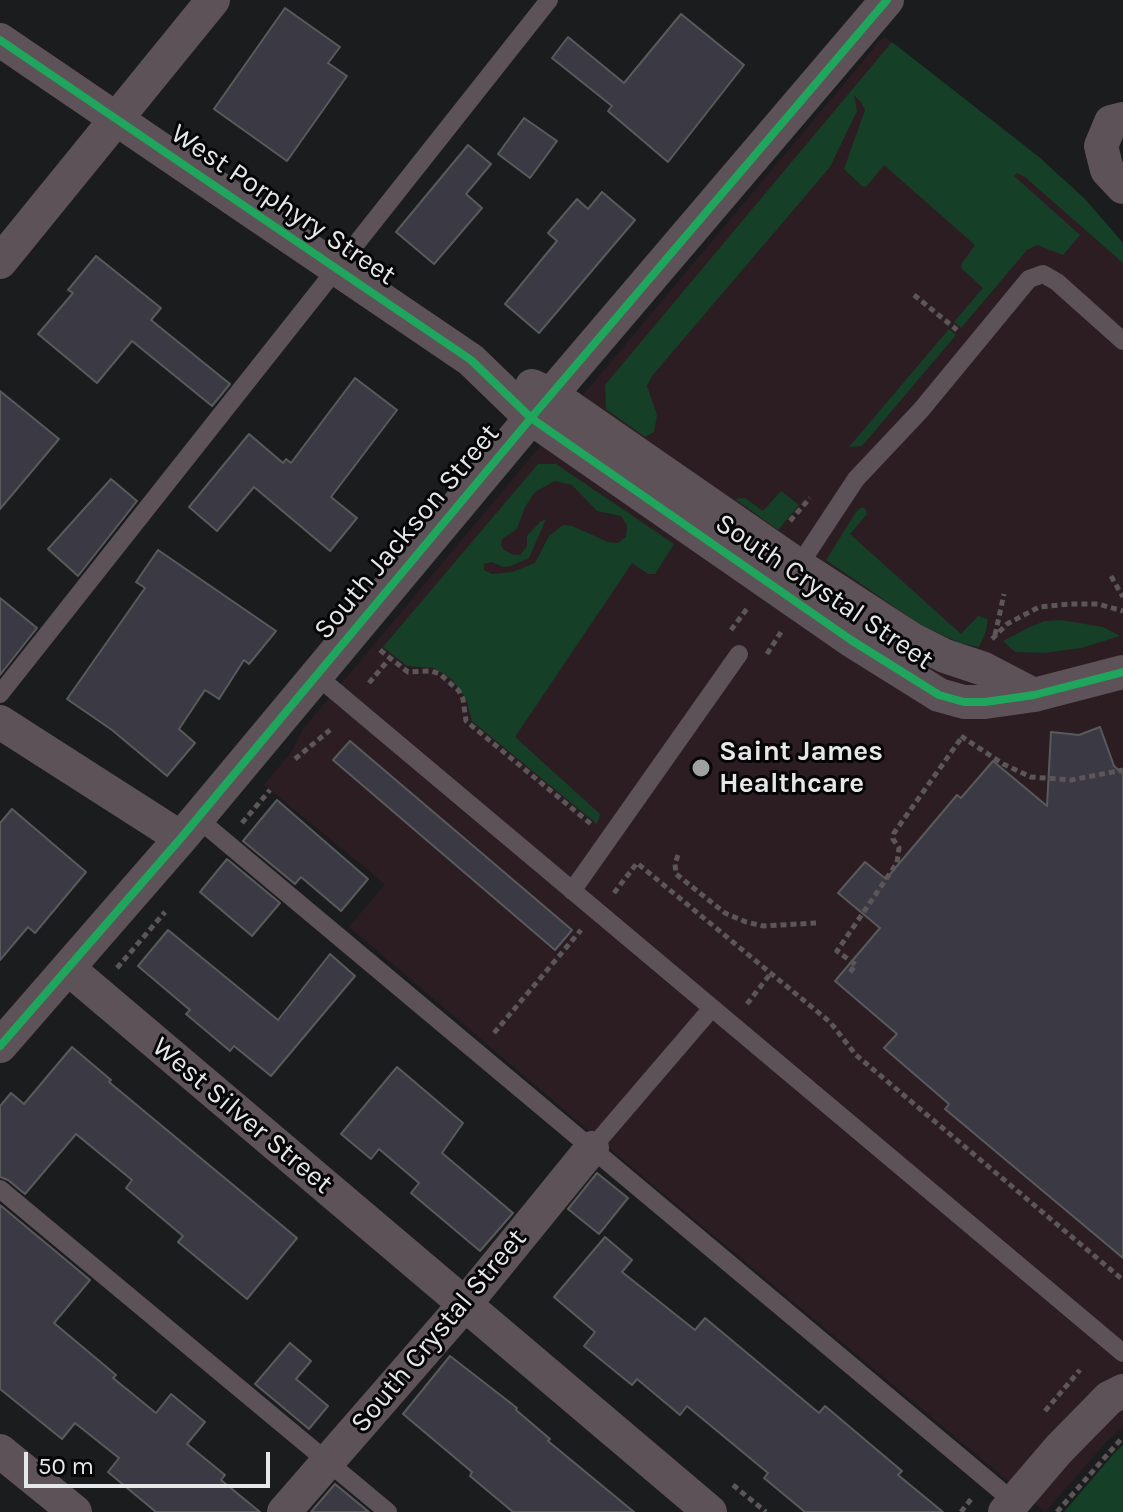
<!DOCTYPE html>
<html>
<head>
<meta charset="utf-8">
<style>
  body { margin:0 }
  #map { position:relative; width:1123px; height:1512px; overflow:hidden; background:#1b1c1d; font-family:Karla,sans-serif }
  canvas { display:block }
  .scale { position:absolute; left:24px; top:1452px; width:246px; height:36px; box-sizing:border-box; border:4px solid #e6e7e9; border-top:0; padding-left:10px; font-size:24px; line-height:28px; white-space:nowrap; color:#e6e7e9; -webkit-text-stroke:6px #060607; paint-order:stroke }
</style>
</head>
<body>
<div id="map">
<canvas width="1123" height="1512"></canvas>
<div class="scale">50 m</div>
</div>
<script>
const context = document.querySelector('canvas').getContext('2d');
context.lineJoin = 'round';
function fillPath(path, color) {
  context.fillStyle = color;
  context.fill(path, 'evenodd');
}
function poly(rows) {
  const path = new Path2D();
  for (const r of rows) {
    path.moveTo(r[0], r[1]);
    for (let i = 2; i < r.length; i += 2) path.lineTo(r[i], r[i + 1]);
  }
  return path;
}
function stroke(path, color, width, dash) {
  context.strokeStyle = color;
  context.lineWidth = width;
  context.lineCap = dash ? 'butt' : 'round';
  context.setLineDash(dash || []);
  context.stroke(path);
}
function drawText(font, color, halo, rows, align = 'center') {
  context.font = font + ' Karla,sans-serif';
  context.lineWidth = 6;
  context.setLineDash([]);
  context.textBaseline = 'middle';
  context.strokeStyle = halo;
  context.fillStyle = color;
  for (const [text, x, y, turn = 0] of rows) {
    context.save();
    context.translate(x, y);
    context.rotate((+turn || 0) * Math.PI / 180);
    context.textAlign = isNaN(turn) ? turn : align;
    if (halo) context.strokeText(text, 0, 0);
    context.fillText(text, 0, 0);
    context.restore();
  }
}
fillPath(poly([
  [884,36,1039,157,1123,251,1123,1428,1110,1438,1045,1512,622,1159,349,927,385,884,264,785,292,751,303,729]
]), '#2c1d22');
fillPath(poly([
  [892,42,1039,157,1085,199,1123,243,1123,263,1025,177,1017,173,1014,176,1080,235,1063,255,1037,245,1027,250,961,328,954,322,983,288,961,268,962,263,975,245,884,165,866,187,862,186,844,169,865,110,861,102,854,95,857,111,830,167,652,376,647,386,657,415,654,432,645,437,606,409,605,385],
  [949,329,956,335,862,446,849,447],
  [538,464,556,464,674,544,655,574,648,574,632,563,515,737,600,814,597,824,472,721,466,699,452,679,434,668,407,666,383,647],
  [555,481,572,485,597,511,621,516,627,525,626,537,618,543,608,542,572,526,563,525,549,536,535,563,512,572,492,574,484,570,484,564,492,562,503,567,511,566,529,558,546,519,540,522,527,536,527,546,520,555,514,555,504,550,501,545,502,539,517,529,525,507,535,492],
  [781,491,799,505,778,530,735,499,745,498,763,511],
  [861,508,865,508,867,514,850,534,961,634,978,616,988,619,986,631,979,647,960,643,921,625,826,560,856,512],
  [1061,620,1103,627,1120,636,1081,648,1044,653,1015,652,1003,641,1030,627,1045,621],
  [1123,1445,1123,1512,1064,1512,1116,1451]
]), '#153f27');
const building = poly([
  [285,8,340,47,328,63,347,76,287,161,214,109,285,8],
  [681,14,744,65,668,162,608,111,612,106,552,58,568,37,624,83,681,14],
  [524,118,557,141,530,178,498,154,524,118],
  [468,145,491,164,466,194,482,208,434,264,396,232,468,145],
  [602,192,635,220,539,333,505,304,557,241,548,233,577,199,588,209,602,192],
  [96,256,161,308,151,320,230,384,212,406,132,341,97,383,38,334,73,293,68,290,96,256],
  [355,378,397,410,331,497,357,518,330,551,254,487,217,531,189,507,249,434,283,463,286,459,291,463,355,378],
  [0,391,59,439,0,509,0,391],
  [111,479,137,501,78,576,48,549,111,479],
  [158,550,276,631,249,664,244,660,219,699,205,690,179,729,195,743,167,776,112,730,67,699,145,588,136,582,158,550],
  [0,598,37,628,0,675,0,598],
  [1100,727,1114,766,1123,774,1123,1258,945,1109,949,1104,884,1048,897,1034,835,981,880,928,838,893,865,862,886,879,957,795,961,798,993,761,1047,806,1051,732,1079,735,1100,727],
  [350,741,572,930,555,950,333,760,350,741],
  [277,800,368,879,341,911,301,877,295,884,243,841,277,800],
  [12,809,86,872,35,933,28,927,0,960,0,823,12,809],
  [227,859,280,903,252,936,200,892,227,859],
  [168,930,278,1020,330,954,355,976,271,1076,234,1046,230,1051,186,1014,190,1010,138,966,168,930],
  [72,1047,111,1080,109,1082,297,1238,247,1299,178,1242,183,1236,126,1188,132,1180,76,1134,25,1194,8,1180,0,1177,0,1106,11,1093,24,1104,72,1047],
  [397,1067,463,1123,442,1153,513,1213,480,1251,411,1193,419,1183,379,1149,371,1159,341,1134,397,1067],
  [597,1173,628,1198,599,1234,568,1209,597,1173],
  [0,1205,90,1280,54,1323,116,1375,113,1378,156,1413,171,1394,205,1422,187,1444,225,1475,221,1480,260,1512,156,1512,108,1472,119,1458,75,1423,62,1439,0,1389,0,1205],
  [605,1237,632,1260,622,1272,695,1330,705,1318,819,1413,825,1406,902,1471,898,1475,943,1512,805,1512,764,1478,768,1473,687,1406,680,1415,637,1379,632,1385,584,1346,595,1332,554,1297,605,1237],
  [290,1343,311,1361,296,1379,328,1406,309,1429,255,1384,290,1343],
  [450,1356,517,1408,516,1410,550,1439,548,1441,634,1512,513,1512,470,1476,472,1472,403,1414,450,1356],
  [335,1484,369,1512,311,1512,335,1484]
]);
fillPath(building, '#3a3944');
stroke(building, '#595a5b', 2);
stroke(poly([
  [914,295,957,330],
  [790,521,810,498],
  [1111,576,1123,597],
  [731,630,749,606],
  [995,635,1004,594],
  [992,639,1007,624,1039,607,1070,604,1098,604,1123,611],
  [380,650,390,658],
  [767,654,781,632],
  [369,683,390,658,408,672,431,671,440,674,459,691,463,699,466,721,591,824],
  [961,736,1003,764,1031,777,1071,780,1123,770],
  [295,759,330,730],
  [242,823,270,790],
  [678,855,675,864,676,874,725,913,746,922,763,926,816,923],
  [614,893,637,863,830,1022,856,1055,1123,1280],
  [117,968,165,912],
  [850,972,856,965,837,951,897,863,899,848,893,839,894,833,962,737],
  [747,1004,771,973],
  [494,1033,581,930],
  [1045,1411,1080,1370],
  [733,1485,766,1512],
  [961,1512,972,1498],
  [1057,1512,1123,1437]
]), '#5c5659', 5, [6, 4]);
stroke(poly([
  [796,570,856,479,921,410,1029,279,1043,274,1057,282,1123,341],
  [317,676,1123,1353],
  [0,694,549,0],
  [197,818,1014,1502],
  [572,891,739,654],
  [592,1148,712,1008],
  [0,1189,388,1512]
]), '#5e5259', 18);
stroke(poly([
  [0,40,471,360,531,418,851,640,939,695,964,702,985,702,1034,695,1123,672],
  [1123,119,1111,122,1101,146,1107,170,1123,187],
  [0,262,213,0],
  [532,386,552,395,799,566,913,640,945,656,984,669,1034,695],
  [0,722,181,838],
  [69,969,710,1512],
  [0,1046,181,838,531,418,887,0],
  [0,1451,75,1512],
  [284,1512,465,1304,592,1148],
  [1005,1512,1059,1449,1109,1398,1123,1391]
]), '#5e5259', 34);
stroke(poly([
  [0,40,471,360,531,418,851,640,939,695,964,702,985,702,1034,695,1123,672],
  [0,1046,181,838,531,418,887,0]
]), '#20a55d', 8);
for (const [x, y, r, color] of [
  [701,768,10,"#9fa0a2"]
]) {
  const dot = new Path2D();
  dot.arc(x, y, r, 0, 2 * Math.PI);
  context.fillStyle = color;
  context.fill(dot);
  stroke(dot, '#060607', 3);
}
drawText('28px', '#e6e7e9', '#060607', [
  ["West Porphyry Street",283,205,34],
  ["South Jackson Street",407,532,-50],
  ["South Crystal Street",824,592,34],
  ["West Silver Street",242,1116,40],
  ["South Crystal Street",439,1331,-50]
]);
drawText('bold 28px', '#e6e7e9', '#060607', [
  ["Saint James",719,752],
  ["Healthcare",719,784]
], 'left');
</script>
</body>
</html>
